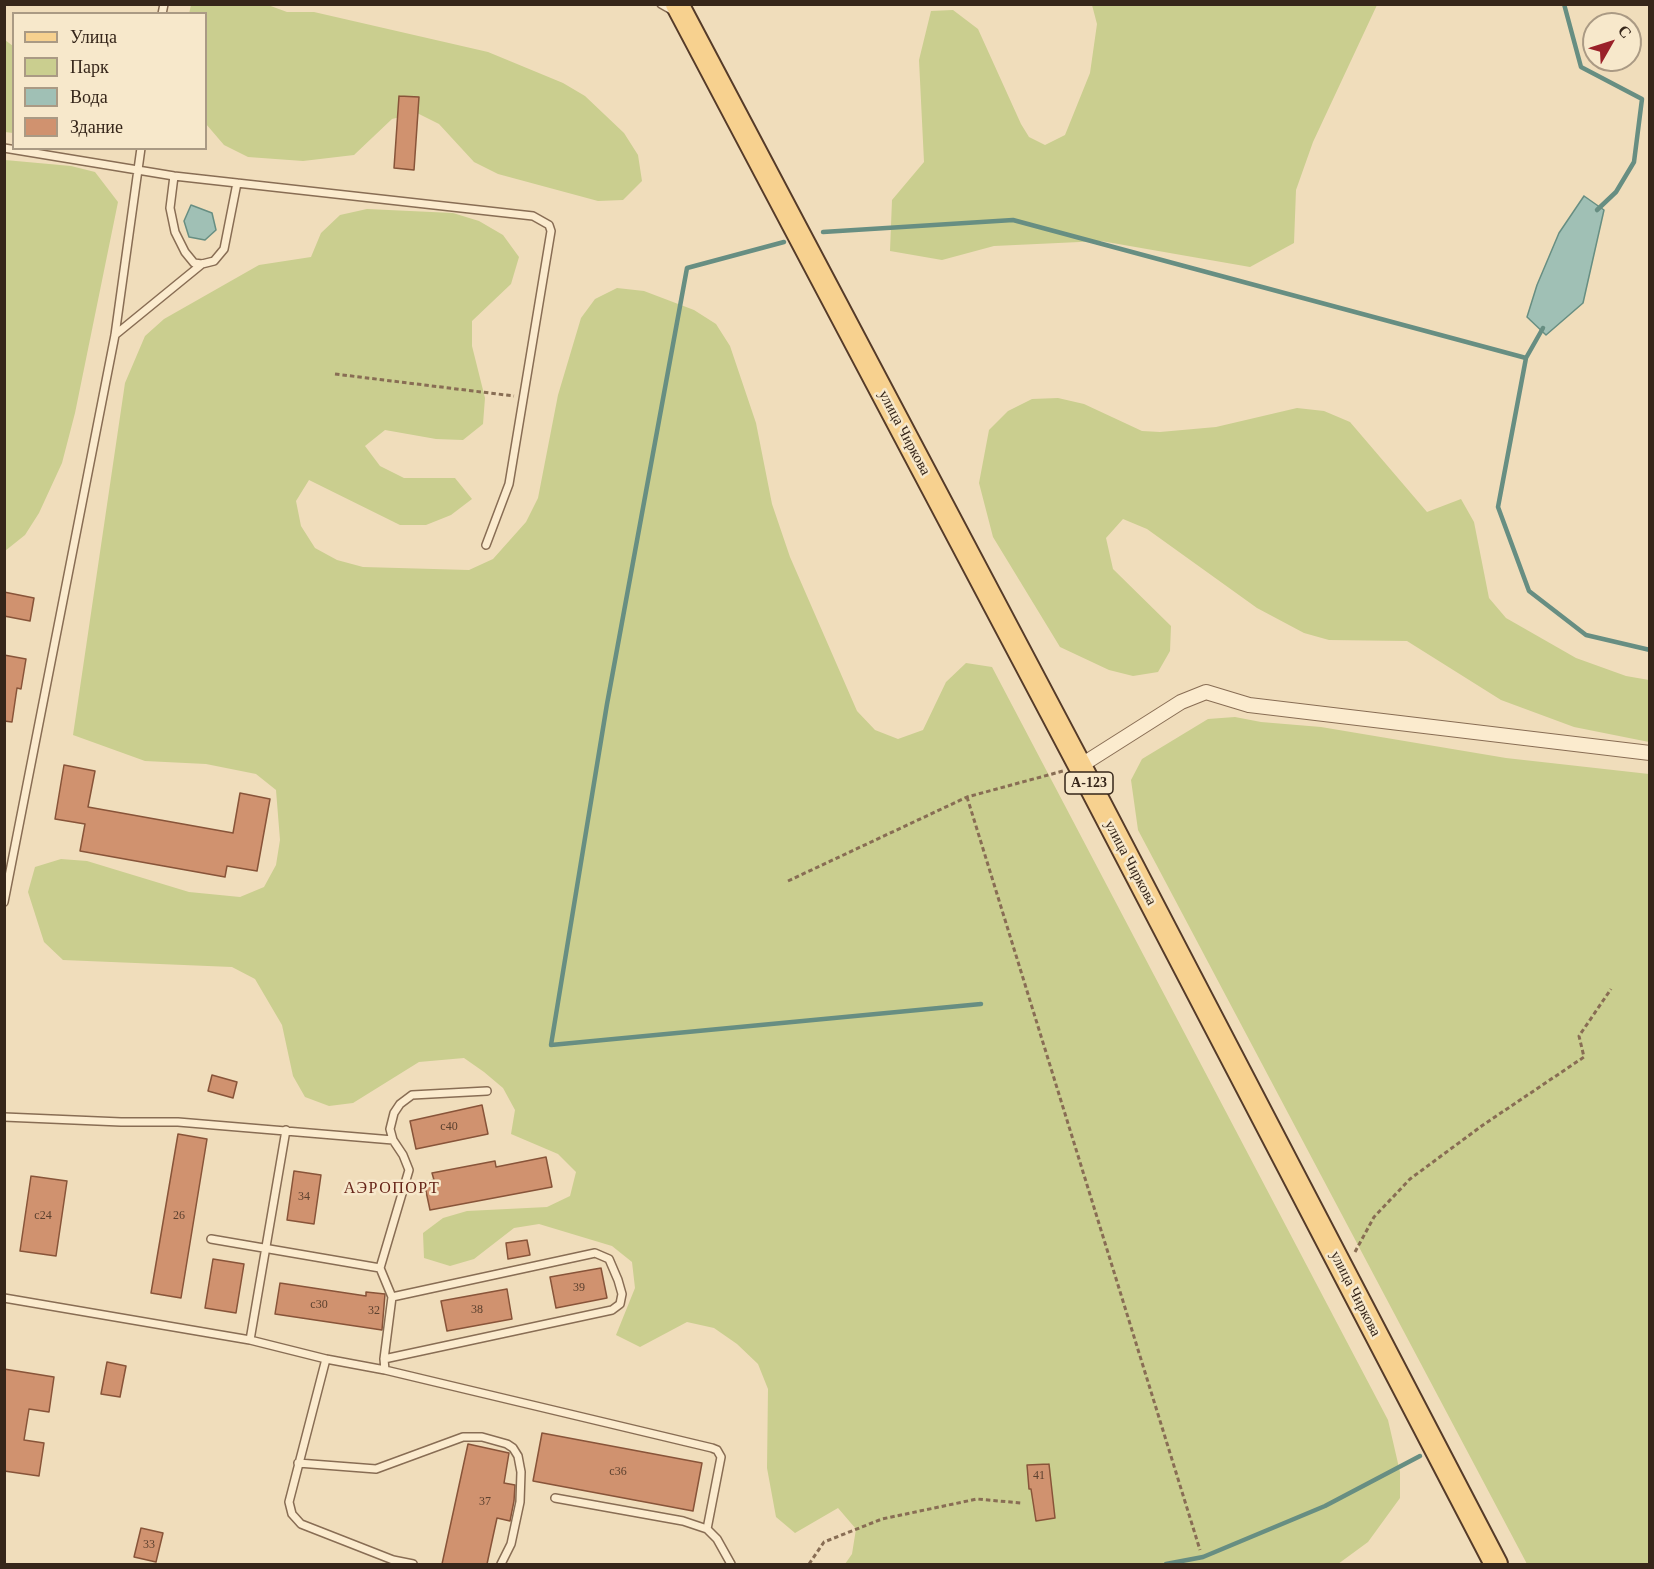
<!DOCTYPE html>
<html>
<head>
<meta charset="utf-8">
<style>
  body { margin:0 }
  #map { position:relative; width:1654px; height:1569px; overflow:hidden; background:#f0ddbb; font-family:Georgia,serif }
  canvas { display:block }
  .frame { position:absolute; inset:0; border:6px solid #36261a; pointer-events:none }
  .legend { position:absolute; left:12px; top:12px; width:195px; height:138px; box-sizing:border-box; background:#f7e8cb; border:2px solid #aa9a84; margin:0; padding:8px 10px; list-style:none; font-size:18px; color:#36261a }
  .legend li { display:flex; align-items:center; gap:12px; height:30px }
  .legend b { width:30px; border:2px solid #aa9a84 }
  .north { position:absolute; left:1582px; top:12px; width:60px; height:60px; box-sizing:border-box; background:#f7e8cb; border:2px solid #aa9a84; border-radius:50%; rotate:51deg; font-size:16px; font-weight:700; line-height:24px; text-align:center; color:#36261a }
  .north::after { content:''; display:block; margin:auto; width:21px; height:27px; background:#9a2129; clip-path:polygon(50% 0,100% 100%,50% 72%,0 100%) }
</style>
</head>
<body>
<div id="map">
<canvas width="1654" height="1569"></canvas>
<div class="frame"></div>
<ul class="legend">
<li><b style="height:8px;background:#f7d18f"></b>Улица</li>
<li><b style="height:16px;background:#cace8f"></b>Парк</li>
<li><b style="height:16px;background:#a0c0b5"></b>Вода</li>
<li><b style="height:16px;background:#d0926f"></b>Здание</li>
</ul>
<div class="north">С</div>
</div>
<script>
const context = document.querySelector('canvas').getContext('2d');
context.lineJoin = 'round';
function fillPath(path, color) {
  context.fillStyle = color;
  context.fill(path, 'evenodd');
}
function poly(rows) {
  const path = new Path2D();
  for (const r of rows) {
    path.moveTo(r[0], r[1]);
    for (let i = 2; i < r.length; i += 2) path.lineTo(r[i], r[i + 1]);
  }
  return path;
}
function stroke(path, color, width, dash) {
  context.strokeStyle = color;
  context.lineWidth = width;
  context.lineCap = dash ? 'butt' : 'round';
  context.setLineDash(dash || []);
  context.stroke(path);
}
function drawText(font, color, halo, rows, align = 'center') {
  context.font = font + ' Georgia,serif';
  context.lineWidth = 5;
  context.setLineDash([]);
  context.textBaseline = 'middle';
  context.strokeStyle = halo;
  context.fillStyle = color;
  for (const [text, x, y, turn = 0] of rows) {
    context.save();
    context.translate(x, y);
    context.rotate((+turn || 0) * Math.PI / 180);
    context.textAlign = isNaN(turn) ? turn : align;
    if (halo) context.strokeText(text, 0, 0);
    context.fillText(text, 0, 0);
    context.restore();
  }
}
fillPath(poly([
  [191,5,268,5,287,12,314,12,488,52,563,83,585,96,624,133,638,155,642,181,623,200,598,201,498,174,474,162,439,124,417,113,392,119,354,155,303,161,248,157,224,145,206,124,206,14,189,14],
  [1092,5,1377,5,1313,142,1296,190,1294,243,1250,267,1101,241,994,246,942,260,890,251,892,200,924,162,919,60,931,11,953,10,978,29,1021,124,1029,137,1045,145,1065,135,1090,73,1097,24],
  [5,40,13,46,13,133,5,132],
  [5,160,71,166,95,172,118,202,75,413,62,463,39,513,25,535,5,551],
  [367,209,453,213,479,221,503,235,519,257,511,284,472,321,472,346,485,398,483,424,463,440,436,439,385,430,365,446,380,466,404,478,455,478,472,499,451,515,426,525,400,525,309,480,296,501,301,526,315,548,337,560,363,567,469,570,493,559,526,522,538,498,558,395,581,318,595,299,617,288,644,291,694,310,716,324,730,346,756,423,772,504,790,557,857,711,875,730,898,739,923,730,946,682,966,663,992,667,1388,1420,1400,1472,1400,1498,1368,1542,1338,1564,845,1564,852,1554,856,1529,838,1508,795,1533,776,1517,767,1468,768,1389,758,1364,737,1344,714,1328,687,1322,640,1347,616,1335,635,1288,632,1262,612,1246,539,1224,514,1228,474,1259,450,1266,424,1258,423,1233,443,1218,467,1211,547,1207,570,1196,576,1172,558,1154,511,1134,515,1110,503,1088,484,1072,464,1058,419,1062,353,1103,329,1106,305,1097,293,1076,282,1025,255,979,232,967,63,960,44,942,28,892,35,867,61,859,87,861,189,892,240,897,264,887,276,865,280,840,276,790,256,774,206,764,145,761,73,735,125,383,145,336,164,319,259,265,311,257,321,233,340,215],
  [1058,398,1084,404,1142,431,1160,432,1216,427,1297,408,1324,411,1350,422,1427,512,1461,499,1474,522,1489,598,1506,618,1576,658,1626,676,1649,680,1649,742,1574,727,1501,700,1407,641,1329,640,1304,633,1257,608,1147,529,1123,519,1106,538,1113,569,1171,626,1170,651,1158,672,1133,676,1109,670,1060,647,993,537,979,483,989,430,1008,411,1032,399],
  [1235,717,1261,722,1321,727,1506,758,1649,774,1649,1564,1527,1564,1138,830,1131,780,1142,759,1208,719]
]), '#cace8f');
const water = poly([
  [1584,196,1604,210,1583,303,1546,335,1527,317,1537,285,1559,233,1584,196],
  [191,205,212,213,216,230,205,240,189,237,184,221,191,205]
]);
fillPath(water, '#a0c0b5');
stroke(water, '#678e82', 1.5);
stroke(poly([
  [1564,4,1581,67,1642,99,1634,162,1616,192,1597,210],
  [823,232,1013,220,1526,358,1543,328],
  [784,242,687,268,607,704,551,1045,981,1004],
  [1526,358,1498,507,1529,591,1586,635,1650,650],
  [1166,1564,1203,1557,1325,1506,1420,1456]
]), '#678e82', 4.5);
const building = poly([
  [399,96,419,97,414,170,394,168,399,96],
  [4,592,34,598,30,621,4,616,4,592],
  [4,655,26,659,21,689,17,688,12,722,4,721,4,655],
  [64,765,95,771,88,807,233,833,240,793,270,799,257,871,227,866,225,877,80,851,85,824,55,819,64,765],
  [212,1075,237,1082,233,1098,208,1091,212,1075],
  [482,1105,488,1134,416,1149,410,1121,482,1105],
  [178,1134,207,1139,181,1298,151,1293,178,1134],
  [546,1157,552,1187,430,1210,424,1182,434,1180,432,1173,495,1161,496,1167,546,1157],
  [294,1171,321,1175,314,1224,287,1220,294,1171],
  [31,1176,67,1181,56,1256,20,1251,31,1176],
  [527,1240,530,1255,508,1259,506,1243,527,1240],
  [213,1259,244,1264,236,1313,205,1308,213,1259],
  [601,1268,607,1298,556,1308,550,1277,601,1268],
  [280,1283,366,1296,366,1292,385,1294,382,1330,275,1314,280,1283],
  [507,1289,512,1319,447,1331,441,1301,507,1289],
  [107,1362,126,1366,120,1397,101,1394,107,1362],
  [4,1369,54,1377,49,1412,29,1409,24,1440,44,1443,39,1476,4,1471,4,1369],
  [542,1433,702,1463,693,1511,533,1481,542,1433],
  [468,1444,509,1453,504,1483,515,1485,514,1501,510,1521,497,1518,487,1564,442,1564,468,1444],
  [1049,1464,1055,1518,1036,1521,1031,1489,1029,1489,1027,1465,1049,1464],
  [141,1528,163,1533,156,1562,134,1557,141,1528]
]);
fillPath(building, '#d0926f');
stroke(building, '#885439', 1.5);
const service = poly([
  [661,4,675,12],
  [162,14,164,4],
  [4,148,174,176,533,216,549,225,551,231,509,484,486,545],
  [174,176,170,208,175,232,185,252,194,263,202,264,214,261,224,249,237,183],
  [115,335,202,264],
  [4,902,115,335,141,148],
  [4,1117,121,1122,178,1122,393,1140],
  [211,1239,380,1268],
  [4,1298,250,1340,326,1359,385,1370,712,1448,717,1450,721,1457,707,1529],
  [250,1340,286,1130],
  [326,1359,289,1502,292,1514,301,1524,393,1560,413,1564],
  [384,1359,612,1310,620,1304,622,1294,618,1280,609,1259,595,1253,392,1297],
  [385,1370,384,1359,392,1297,380,1268,409,1170,403,1155,393,1140,390,1129,394,1113,400,1104,412,1095,487,1091],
  [298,1463,376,1469,463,1437,482,1437,507,1444,513,1448,518,1456,521,1472,520,1502,511,1544,501,1564],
  [555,1498,683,1521,707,1529,717,1539,731,1564]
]);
const minor = poly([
  [1080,766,1181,702,1206,692,1249,705,1650,753]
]);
const primary = poly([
  [677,4,1080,766,1496,1564]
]);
stroke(service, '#886d54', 10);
stroke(minor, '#886d54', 16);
stroke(primary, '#553b29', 26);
stroke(poly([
  [335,374,514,396],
  [967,797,1200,1550],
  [788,881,967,797,1063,771],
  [1355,1252,1374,1217,1410,1179,1483,1125,1584,1057,1579,1036,1611,989],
  [809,1564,824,1542,882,1519,977,1499,1021,1503]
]), '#886d54', 3, [4.5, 3]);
stroke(service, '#fbebce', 7);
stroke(minor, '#fbebce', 14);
stroke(primary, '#f7d18f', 22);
drawText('12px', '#5c412f', null, [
  ["с40",449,1127],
  ["34",304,1197],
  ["с24",43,1216],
  ["26",179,1216],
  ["39",579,1288],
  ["с30",319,1305],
  ["38",477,1310],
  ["32",374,1311],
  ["с36",618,1472],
  ["41",1039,1476],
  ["37",485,1502],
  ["33",149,1545]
]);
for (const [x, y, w] of [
  [1089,783,48]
]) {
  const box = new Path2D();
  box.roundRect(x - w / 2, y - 11, w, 22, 4.5);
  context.fillStyle = '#f7e8cb';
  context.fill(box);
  stroke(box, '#36261a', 1.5);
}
drawText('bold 14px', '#36261a', null, [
  ["А-123",1089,783]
]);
drawText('15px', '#36261a', '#f7e8cb', [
  ["улица Чиркова",904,433,62],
  ["улица Чиркова",1130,863,62],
  ["улица Чиркова",1355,1294,63]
]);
context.letterSpacing = '1.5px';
drawText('16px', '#652317', '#f7e8cb', [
  ["АЭРОПОРТ",392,1189]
]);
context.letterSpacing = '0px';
</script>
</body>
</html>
